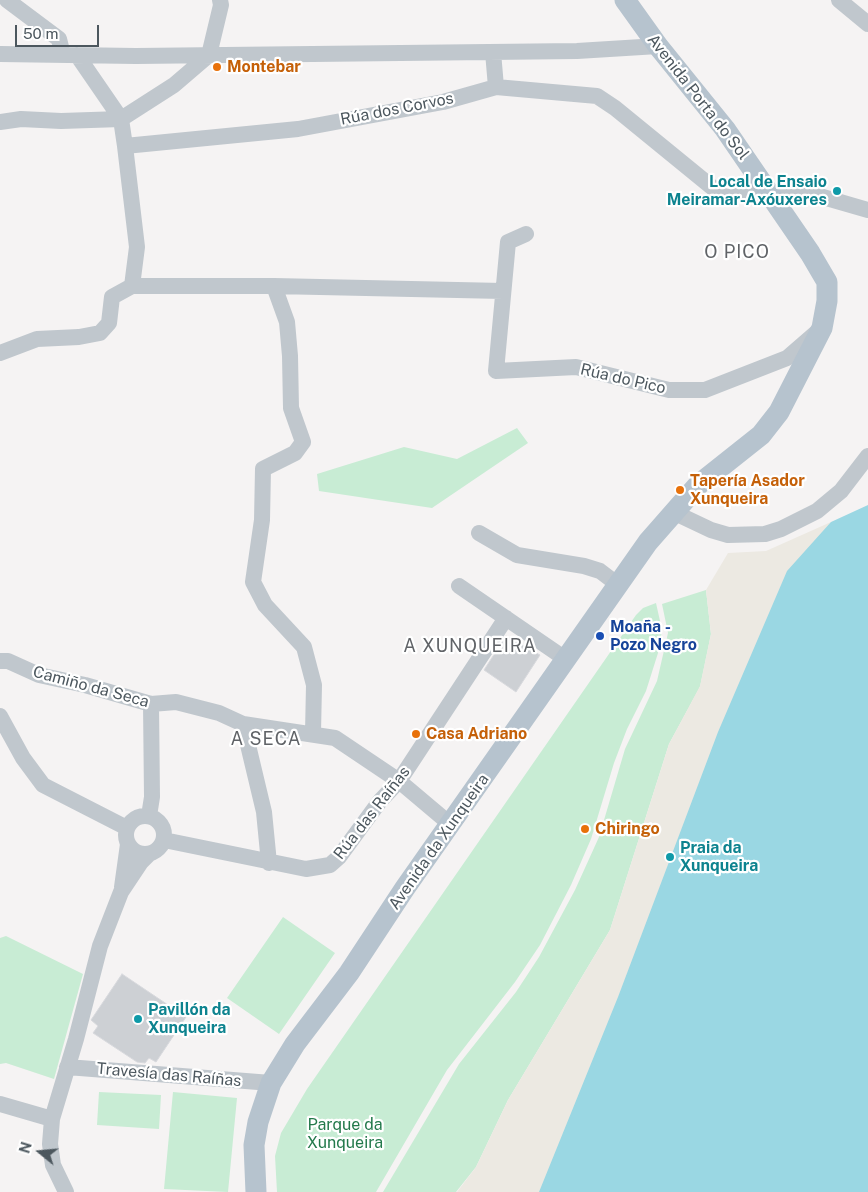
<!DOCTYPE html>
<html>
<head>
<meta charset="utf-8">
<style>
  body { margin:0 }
  #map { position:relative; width:868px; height:1192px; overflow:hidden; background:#f5f3f3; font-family:"Public Sans",sans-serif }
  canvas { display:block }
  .north { position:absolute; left:15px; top:1127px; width:50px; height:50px; -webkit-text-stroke:4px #fff; paint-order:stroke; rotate:287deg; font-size:14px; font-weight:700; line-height:20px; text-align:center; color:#4c575e }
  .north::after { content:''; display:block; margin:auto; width:18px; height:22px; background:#4c575e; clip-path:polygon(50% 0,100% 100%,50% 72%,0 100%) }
  .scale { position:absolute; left:15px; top:25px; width:84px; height:22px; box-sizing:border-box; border:2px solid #4c575e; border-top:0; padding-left:6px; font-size:15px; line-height:18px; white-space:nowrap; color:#4c575e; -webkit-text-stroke:4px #fff; paint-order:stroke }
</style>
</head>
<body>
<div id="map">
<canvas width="868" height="1192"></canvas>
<div class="north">N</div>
<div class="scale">50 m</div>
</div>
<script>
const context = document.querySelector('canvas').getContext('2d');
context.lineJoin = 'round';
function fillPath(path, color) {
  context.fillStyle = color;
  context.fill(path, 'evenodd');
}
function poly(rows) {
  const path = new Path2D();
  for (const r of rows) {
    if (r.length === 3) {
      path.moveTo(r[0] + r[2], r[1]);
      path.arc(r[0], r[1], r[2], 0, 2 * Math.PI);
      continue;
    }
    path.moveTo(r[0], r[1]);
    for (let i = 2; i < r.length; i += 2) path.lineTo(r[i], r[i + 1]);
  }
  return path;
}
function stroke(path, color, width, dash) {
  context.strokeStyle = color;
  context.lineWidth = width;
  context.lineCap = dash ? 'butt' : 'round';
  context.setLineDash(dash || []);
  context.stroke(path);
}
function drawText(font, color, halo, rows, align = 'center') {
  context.font = font + ' "Public Sans",sans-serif';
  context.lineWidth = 4.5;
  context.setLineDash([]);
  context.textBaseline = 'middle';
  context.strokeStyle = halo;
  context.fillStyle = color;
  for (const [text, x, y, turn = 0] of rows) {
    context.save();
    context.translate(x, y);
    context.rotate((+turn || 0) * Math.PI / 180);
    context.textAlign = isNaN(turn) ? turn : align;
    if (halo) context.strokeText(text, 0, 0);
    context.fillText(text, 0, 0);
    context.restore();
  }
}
fillPath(poly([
  [517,428,528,443,432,508,319,491,317,474,404,447,457,459],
  [706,590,711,634,700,687,669,744,610,930,508,1100,476,1167,456,1192,383,1192,459,1064,516,992,539,957,575,890,599,837,625,749,657,681,668,633,662,604],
  [656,603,662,630,658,653,646,691,627,729,614,763,591,839,571,885,540,945,515,982,447,1070,376,1192,277,1192,275,1156,281,1133,307,1089,636,615,643,608],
  [283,917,335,953,279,1034,227,998],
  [6,936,83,974,54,1079,6,1063,0,1064,0,938],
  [99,1092,161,1095,159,1129,97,1125],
  [173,1092,237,1098,228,1192,164,1189]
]), '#c8ecd4');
fillPath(poly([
  [831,522,573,1192,457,1192,476,1167,508,1100,610,930,669,744,700,686,711,634,706,590,728,553,766,551]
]), '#ece9e2');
fillPath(poly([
  [868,505,868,1192,539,1192,618,997,718,732,787,571,831,522]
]), '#9ad7e3');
const building = poly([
  [506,636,540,655,516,692,484,670,506,636],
  [122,974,186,1017,156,1062,149,1058,145,1063,137,1062,93,1033,98,1026,91,1020,122,974]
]);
fillPath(building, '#cdd0d4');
stroke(building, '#d8d9dd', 1);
stroke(poly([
  [7,0,59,39,63,55],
  [220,0,221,5,209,55,174,85,121,119,125,146,298,129,443,102,496,87,597,96,615,108,724,197,770,194,816,195,868,210],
  [839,0,868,24],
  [493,52,496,87],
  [0,54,136,56,577,51,658,46],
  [77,55,121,119],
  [0,122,21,119,61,121,121,119],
  [125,146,137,247,132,286],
  [526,234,508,242,496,371,576,367,669,390,705,390,787,358,817,332],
  [274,286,287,322,290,356,291,408,303,442,295,453,263,469,262,520,253,582,265,605,304,647,314,685,313,733],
  [0,353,37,339,79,337,100,333,109,323,112,297,132,286,274,286,503,291],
  [673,512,711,530,728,535,765,534,781,529,817,511,841,491,868,456],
  [479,533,517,555,584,566,600,571,617,584],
  [459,586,567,660],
  [0,661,8,661,39,675,85,685,151,704,176,702,219,713,243,724,335,738,399,781,450,824],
  [0,716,23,758,43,785,127,828],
  [243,724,264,812,269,863],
  [145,835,19],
  [149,816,152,797,151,704],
  [164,840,306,869,330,865,339,857,380,801,399,781,506,618],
  [122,887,128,844],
  [67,1067,271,1083],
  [0,1104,52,1119],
  [66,1192,53,1165,50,1144,52,1119,76,1039,100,946,121,892,141,862,149,854]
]), '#c0c7cd', 16);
stroke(poly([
  [256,1192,254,1145,258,1122,271,1083,295,1044,349,973,405,888,648,542,698,485,761,435,779,412,822,328,827,301,827,282,810,253,725,129,658,46,625,0]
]), '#b6c3ce', 21);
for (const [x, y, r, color] of [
  [217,67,5,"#e8710a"],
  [837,191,5,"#0f9aa8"],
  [680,490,5,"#e8710a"],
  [600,636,5,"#1a4fb4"],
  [416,734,5,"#e8710a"],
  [585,829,5,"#e8710a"],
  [670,857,5,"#0f9aa8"],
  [138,1019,5,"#0f9aa8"]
]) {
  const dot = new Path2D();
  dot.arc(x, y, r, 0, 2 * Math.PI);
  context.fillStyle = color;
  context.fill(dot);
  stroke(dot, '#fff', 2);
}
drawText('bold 16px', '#c56008', '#fff', [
  ["Montebar",227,67],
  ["Tapería Asador",690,481],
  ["Xunqueira",690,499],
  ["Casa Adriano",426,734],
  ["Chiringo",595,829]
], 'left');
drawText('16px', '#4c575e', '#fff', [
  ["Avenida Porta do Sol",698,97,52],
  ["Rúa dos Corvos",397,109,-11],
  ["Rúa do Pico",623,379,13],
  ["Camiño da Seca",91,687,15],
  ["Rúa das Raíñas",372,813,-52],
  ["Avenida da Xunqueira",439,842,-55],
  ["Travesía das Raíñas",169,1075,5]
]);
drawText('bold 16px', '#0d838f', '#fff', [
  ["Local de Ensaio",827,182,"right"],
  ["Meiramar-Axóuxeres",827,200,"right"],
  ["Praia da",680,848],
  ["Xunqueira",680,866],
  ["Pavillón da",148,1010],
  ["Xunqueira",148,1028]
], 'left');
drawText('bold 16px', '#164399', '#fff', [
  ["Moaña -",610,627],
  ["Pozo Negro",610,645]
], 'left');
drawText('16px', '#23794b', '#fff', [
  ["Parque da",345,1125],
  ["Xunqueira",345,1143]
]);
context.letterSpacing = '1px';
drawText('18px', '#606367', '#fff', [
  ["O PICO",737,252],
  ["A XUNQUEIRA",470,646],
  ["A SECA",266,739]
]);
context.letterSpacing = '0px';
</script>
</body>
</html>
